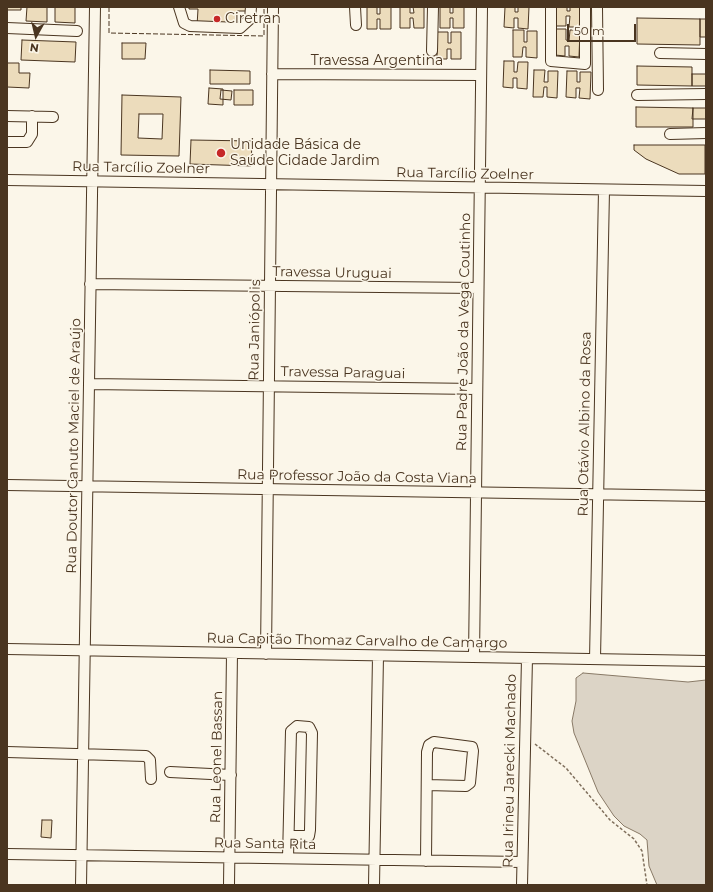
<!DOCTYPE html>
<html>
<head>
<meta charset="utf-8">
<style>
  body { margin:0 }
  #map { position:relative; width:713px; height:892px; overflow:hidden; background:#fbf6e9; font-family:Montserrat,sans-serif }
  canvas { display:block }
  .frame { position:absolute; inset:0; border:8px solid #4a3520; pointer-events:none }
  .north { position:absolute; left:16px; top:16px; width:40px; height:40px; -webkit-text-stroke:3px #fbf6e9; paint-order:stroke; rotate:188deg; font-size:11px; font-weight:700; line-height:16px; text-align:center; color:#4a3520 }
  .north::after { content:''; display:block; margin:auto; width:14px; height:18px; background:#4a3520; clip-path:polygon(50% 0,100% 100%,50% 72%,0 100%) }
  .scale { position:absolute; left:567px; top:24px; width:69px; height:18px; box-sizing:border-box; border:2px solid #4a3520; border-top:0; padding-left:5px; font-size:12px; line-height:14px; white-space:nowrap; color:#4a3520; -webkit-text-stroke:3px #fbf6e9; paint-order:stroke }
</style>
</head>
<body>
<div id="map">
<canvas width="713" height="892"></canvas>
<div class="frame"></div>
<div class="north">N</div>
<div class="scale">50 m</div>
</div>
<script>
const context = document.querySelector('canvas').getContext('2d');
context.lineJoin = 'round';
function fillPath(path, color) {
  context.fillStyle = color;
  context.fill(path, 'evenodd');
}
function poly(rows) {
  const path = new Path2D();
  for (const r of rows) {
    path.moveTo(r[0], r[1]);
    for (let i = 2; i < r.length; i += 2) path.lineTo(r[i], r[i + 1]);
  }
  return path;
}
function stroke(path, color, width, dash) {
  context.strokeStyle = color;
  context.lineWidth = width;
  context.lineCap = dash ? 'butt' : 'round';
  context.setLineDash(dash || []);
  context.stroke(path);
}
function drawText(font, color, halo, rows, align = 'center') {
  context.font = font + ' Montserrat,sans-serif';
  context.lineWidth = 3;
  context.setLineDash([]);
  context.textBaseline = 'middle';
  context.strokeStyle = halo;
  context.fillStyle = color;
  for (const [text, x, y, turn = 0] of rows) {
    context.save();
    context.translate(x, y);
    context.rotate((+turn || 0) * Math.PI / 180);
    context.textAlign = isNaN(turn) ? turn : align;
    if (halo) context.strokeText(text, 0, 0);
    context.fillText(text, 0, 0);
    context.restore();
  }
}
const water = poly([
  [583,673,688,682,706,680,706,885,657,885,649,866,647,840,640,834,624,826,614,816,598,792,574,733,572,721,576,701,576,678,583,673]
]);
fillPath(water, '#dcd4c6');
stroke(water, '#887966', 1);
const building = poly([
  [7,7,21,7,21,10,7,10,7,7],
  [27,7,47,7,47,22,26,21,27,7],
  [55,7,75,7,75,23,55,22,55,7],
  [189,7,246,7,246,11,237,11,236,27,197,26,198,9,189,9,189,7],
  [367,7,377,7,377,14,380,14,380,7,391,7,391,29,380,29,380,19,377,19,377,29,367,29,367,7],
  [400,7,410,7,410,13,414,13,413,7,424,7,424,28,414,28,413,18,410,18,410,28,400,28,400,7],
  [440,7,450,7,450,13,453,13,453,7,464,7,464,28,453,28,453,18,450,18,450,28,440,28,440,7],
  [505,7,515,7,515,12,518,12,518,7,529,7,528,29,518,28,518,18,514,18,514,28,504,27,505,7],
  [556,7,567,7,567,11,570,11,570,7,580,7,580,27,569,27,570,16,566,16,566,26,556,26,556,7],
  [637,18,700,19,700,45,637,44,637,18],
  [700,19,706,19,706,37,700,37,700,19],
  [556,29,566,29,566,40,569,41,570,30,580,30,579,57,569,56,569,46,565,46,565,56,555,55,556,29],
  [513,30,524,30,524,42,527,42,527,31,537,31,537,58,526,57,526,47,523,47,522,57,513,57,513,30],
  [437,32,448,32,448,43,451,43,451,32,461,32,461,59,451,59,451,49,447,49,447,59,437,59,437,32],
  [22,40,76,42,75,62,21,60,22,40],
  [122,43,146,43,145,59,122,59,122,43],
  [504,61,514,61,514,72,517,72,518,62,528,62,527,89,517,88,517,78,513,78,513,88,503,87,504,61],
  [7,63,19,63,19,73,30,73,29,88,7,87,7,63],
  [637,66,692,67,692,86,637,85,637,66],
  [210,70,250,71,250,84,210,84,210,70],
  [534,70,545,70,544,82,548,82,548,71,558,71,557,98,547,97,547,87,544,87,543,97,533,97,534,70],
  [567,71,577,71,577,82,580,82,580,72,591,72,590,99,579,98,580,88,576,88,576,98,566,97,567,71],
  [692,74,706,74,706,86,692,86,692,74],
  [209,88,223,89,223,105,208,104,209,88],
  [221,90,232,91,231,100,220,99,221,90],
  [234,90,253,90,253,105,234,105,234,90],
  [122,95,181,97,179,156,121,155,122,95],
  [139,114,163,114,162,139,138,138,139,114],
  [636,107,693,108,693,127,636,127,636,107],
  [693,108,706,108,706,119,692,119,693,108],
  [191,140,252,141,251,166,190,164,191,140],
  [634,145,705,145,705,174,679,174,646,159,634,150,634,145],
  [42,820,52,820,51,838,41,837,42,820]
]);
fillPath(building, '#ecdcbc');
stroke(building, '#4a3520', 1);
const minor = poly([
  [179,7,184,23,190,26,240,28,250,19,251,7],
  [355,7,356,25],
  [551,7,551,61,585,64,585,7],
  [597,7,598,90],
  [7,28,77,31],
  [432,51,433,7],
  [660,53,706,54],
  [272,74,481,75],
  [637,95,706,94],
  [7,116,53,117],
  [670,134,706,133],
  [7,142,27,142,32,134,32,116],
  [7,180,706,191],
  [90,284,478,288],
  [89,384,477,389],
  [7,485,706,496],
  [7,649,706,661],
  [266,654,273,7],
  [474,657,482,7],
  [595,659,604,190],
  [7,752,146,756,150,760,151,779],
  [170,772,231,775],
  [7,854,522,862],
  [288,858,291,731,297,726,309,727,312,733,310,830,309,836,289,836],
  [426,861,427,752,429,745,434,742,472,747,473,751,470,783,466,786,427,785],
  [81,885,95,7],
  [229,885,232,653],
  [374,885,378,656],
  [522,885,527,658]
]);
stroke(minor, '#4a3520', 12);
stroke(poly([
  [535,744,566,768,610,820,634,839,642,851,647,885]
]), '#7f6f5c', 1.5, [3, 2]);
stroke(minor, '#fbf6e9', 10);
stroke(poly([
  [109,7,109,33,264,36,264,7]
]), '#4a3520', 1, [5, 2]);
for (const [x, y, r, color] of [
  [217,19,4,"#c62828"],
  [221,153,5,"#c62828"]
]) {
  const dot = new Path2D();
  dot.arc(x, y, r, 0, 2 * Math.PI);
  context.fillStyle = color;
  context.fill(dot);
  stroke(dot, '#fbf6e9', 1.5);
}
drawText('14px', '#4a3520', '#fbf6e9', [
  ["Ciretran",225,19],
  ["Unidade Básica de",230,145],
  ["Saúde Cidade Jardim",230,161]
], 'left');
drawText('14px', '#4a3520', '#fbf6e9', [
  ["Travessa Argentina",377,61],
  ["Rua Tarcílio Zoelner",141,168,1],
  ["Rua Tarcílio Zoelner",465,174,1],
  ["Travessa Uruguai",332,273,1],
  ["Rua Janiópolis",255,330,-89],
  ["Rua Padre João da Vega Coutinho",464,332,-89],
  ["Travessa Paraguai",343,373,1],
  ["Rua Otávio Albino da Rosa",585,424,-89],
  ["Rua Doutor Canuto Maciel de Araújo",74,446,-89],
  ["Rua Professor João da Costa Viana",357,477,1],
  ["Rua Capitão Thomaz Carvalho de Camargo",357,641,1],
  ["Rua Leonel Bassan",217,757,-89],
  ["Rua Irineu Jarecki Machado",510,771,-89],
  ["Rua Santa Rita",265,844,1]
]);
</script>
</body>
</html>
